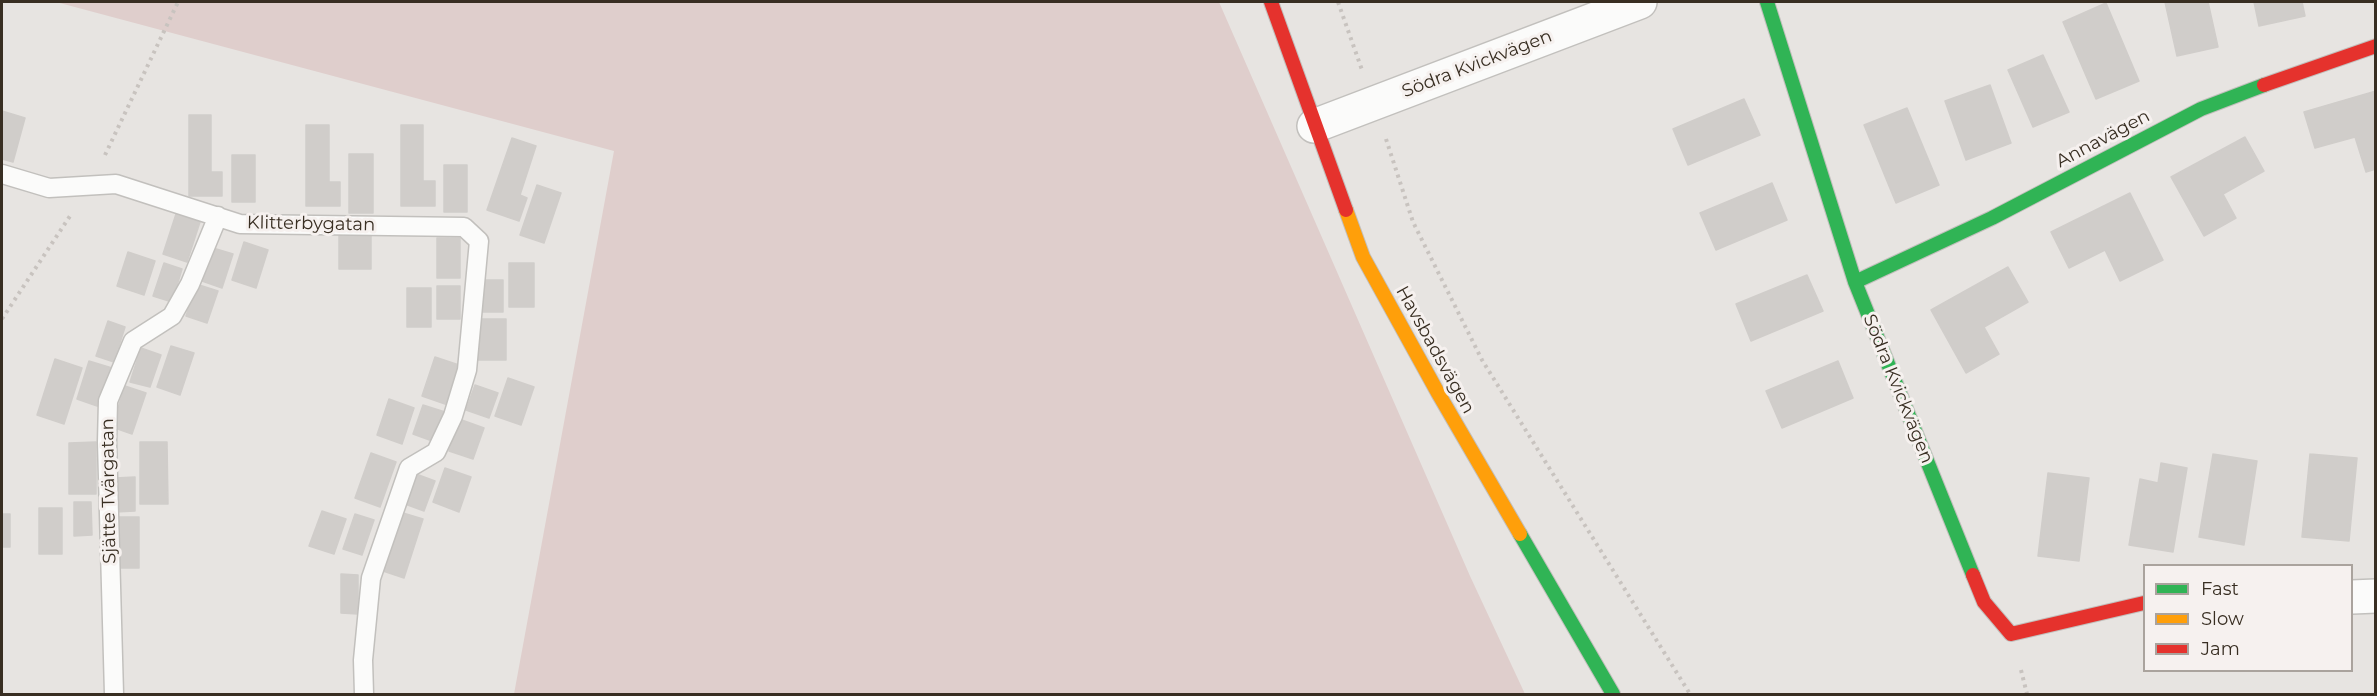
<!DOCTYPE html>
<html>
<head>
<meta charset="utf-8">
<style>
  body { margin:0 }
  #map { position:relative; width:2377px; height:696px; overflow:hidden; background:#e7e4e1; font-family:Montserrat,sans-serif }
  canvas { display:block }
  .frame { position:absolute; inset:0; border:3px solid #382e22; pointer-events:none }
  .legend { position:absolute; left:2143px; top:564px; width:210px; height:108px; box-sizing:border-box; background:#f6f1ef; border:2px solid #aaa39d; margin:0; padding:8px 10px; list-style:none; font-size:18px; color:#382e22 }
  .legend li { display:flex; align-items:center; gap:12px; height:30px }
  .legend b { width:30px; border:2px solid #aaa39d }
</style>
</head>
<body>
<div id="map">
<canvas width="2377" height="696"></canvas>
<div class="frame"></div>
<ul class="legend">
<li><b style="height:8px;background:#30b455"></b>Fast</li>
<li><b style="height:8px;background:#ff9f0a"></b>Slow</li>
<li><b style="height:8px;background:#e5322d"></b>Jam</li>
</ul>
</div>
<script>
const context = document.querySelector('canvas').getContext('2d');
context.lineJoin = 'round';
function fillPath(path, color) {
  context.fillStyle = color;
  context.fill(path, 'evenodd');
}
function poly(rows) {
  const path = new Path2D();
  for (const r of rows) {
    path.moveTo(r[0], r[1]);
    for (let i = 2; i < r.length; i += 2) path.lineTo(r[i], r[i + 1]);
  }
  return path;
}
function stroke(path, color, width, dash) {
  context.strokeStyle = color;
  context.lineWidth = width;
  context.lineCap = dash ? 'butt' : 'round';
  context.setLineDash(dash || []);
  context.stroke(path);
}
function drawText(font, color, halo, rows, align = 'center') {
  context.font = font + ' Montserrat,sans-serif';
  context.lineWidth = 6;
  context.setLineDash([]);
  context.textBaseline = 'middle';
  context.strokeStyle = halo;
  context.fillStyle = color;
  for (const [text, x, y, turn = 0] of rows) {
    context.save();
    context.translate(x, y);
    context.rotate((+turn || 0) * Math.PI / 180);
    context.textAlign = isNaN(turn) ? turn : align;
    if (halo) context.strokeText(text, 0, 0);
    context.fillText(text, 0, 0);
    context.restore();
  }
}
fillPath(poly([
  [56,2,1219,2,1470,576,1525,694,514,694,614,151]
]), '#dfcecc');
const building = poly([
  [2165,2,2208,2,2218,47,2177,56,2165,2],
  [2254,2,2302,2,2305,16,2259,26,2254,2],
  [2106,3,2139,81,2096,99,2063,22,2106,3],
  [2043,55,2069,112,2033,127,2008,70,2043,55],
  [1990,85,2011,143,1966,160,1945,101,1990,85],
  [2376,91,2376,169,2366,172,2355,137,2315,148,2304,112,2376,91],
  [1744,99,1760,135,1688,165,1673,129,1744,99],
  [1907,108,1939,185,1896,203,1864,125,1907,108],
  [2,111,25,118,13,162,2,159,2,111],
  [189,115,211,115,211,172,222,172,222,196,189,196,189,115],
  [306,125,329,125,329,182,340,182,340,206,306,206,306,125],
  [401,125,423,125,423,181,435,181,435,206,401,206,401,125],
  [2245,137,2264,171,2223,194,2236,218,2204,236,2171,177,2245,137],
  [512,138,536,146,520,195,527,198,519,221,487,210,512,138],
  [349,154,373,154,373,213,349,213,349,154],
  [232,155,255,155,255,202,232,202,232,155],
  [444,165,467,165,467,212,444,212,444,165],
  [1772,183,1787,220,1716,250,1700,213,1772,183],
  [537,185,561,193,544,243,520,235,537,185],
  [2130,193,2163,260,2120,281,2105,250,2069,268,2051,232,2130,193],
  [176,214,200,222,187,262,163,254,176,214],
  [339,236,371,236,371,269,339,269,339,236],
  [437,238,460,238,460,278,437,278,437,238],
  [244,242,268,250,256,288,232,280,244,242],
  [213,248,233,254,222,288,202,281,213,248],
  [128,252,155,261,144,295,117,286,128,252],
  [164,263,182,269,172,302,153,296,164,263],
  [509,263,534,263,534,307,509,307,509,263],
  [2008,267,2028,302,1984,327,1999,354,1966,373,1931,310,2008,267],
  [1807,275,1823,311,1751,341,1736,304,1807,275],
  [479,280,503,280,503,312,479,312,479,280],
  [196,284,218,291,207,323,186,316,196,284],
  [437,286,460,286,460,319,437,319,437,286],
  [407,288,431,288,431,327,407,327,407,288],
  [478,319,506,319,506,360,478,360,478,319],
  [108,321,125,327,114,362,96,356,108,321],
  [171,346,194,353,180,395,157,387,171,346],
  [141,348,161,355,150,387,130,382,141,348],
  [435,357,462,366,448,405,422,396,435,357],
  [55,359,82,368,64,424,37,415,55,359],
  [89,361,112,368,100,407,77,399,89,361],
  [1838,361,1853,398,1782,428,1766,391,1838,361],
  [508,378,534,387,521,425,495,416,508,378],
  [475,385,498,393,489,418,466,410,475,385],
  [125,386,146,393,132,434,112,427,125,386],
  [389,399,414,408,402,444,377,435,389,399],
  [423,405,445,412,435,442,413,434,423,405],
  [459,419,484,428,473,459,449,451,459,419],
  [96,442,96,494,69,494,69,443,96,442],
  [140,442,167,442,168,504,140,504,140,442],
  [371,453,396,462,380,507,355,498,371,453],
  [2213,454,2257,461,2244,545,2199,537,2213,454],
  [2310,454,2357,458,2349,541,2302,537,2310,454],
  [2161,463,2187,468,2173,552,2129,545,2140,479,2158,483,2161,463],
  [445,468,471,477,459,512,433,502,445,468],
  [2048,473,2089,478,2079,561,2038,556,2048,473],
  [416,474,435,481,424,511,405,504,416,474],
  [135,477,135,511,115,512,115,478,135,477],
  [74,502,91,502,92,535,74,536,74,502],
  [39,508,62,508,62,554,39,554,39,508],
  [322,511,346,519,334,554,309,546,322,511],
  [403,513,423,519,404,578,383,571,403,513],
  [2,514,10,514,10,547,2,547,2,514],
  [355,514,374,520,362,555,343,549,355,514],
  [114,517,139,517,139,568,114,568,114,517],
  [341,574,358,575,358,614,341,613,341,574]
]);
fillPath(building, '#d0cdca');
stroke(building, '#d0cdca', 1.5);
const lane = poly([
  [2,174,49,188,116,184,240,224,464,227,479,241,467,370,453,416,436,452,409,468,371,578,363,660,364,694],
  [114,694,107,442,108,401,133,341,172,316,190,284,218,216]
]);
const street = poly([
  [1314,126,1640,2],
  [2352,597,2376,596]
]);
const fast = poly([
  [1767,2,1855,282,1973,575],
  [1855,282,1992,218,2201,109,2264,85],
  [1520,534,1613,694]
]);
const slow = poly([
  [1346,210,1363,257,1438,393,1520,534]
]);
const jam = poly([
  [1271,2,1346,210],
  [2264,85,2376,46],
  [1973,575,1984,602,2011,634,2144,603]
]);
stroke(lane, '#c2c0bd', 21);
stroke(street, '#c2c0bd', 36);
stroke(fast, '#c2bfbc', 16);
stroke(slow, '#c2bfbc', 16);
stroke(jam, '#c2bfbc', 16);
stroke(poly([
  [1338,2,1362,70],
  [1386,139,1413,222,1482,360,1690,694],
  [105,155,178,2],
  [2,319,70,216],
  [2021,670,2027,694]
]), '#c8c3bf', 4, [3, 4.5]);
stroke(lane, '#fbfbfa', 18);
stroke(street, '#fbfbfa', 33);
stroke(fast, '#30b455', 14);
stroke(slow, '#ff9f0a', 14);
stroke(jam, '#e5322d', 14);
drawText('18px', '#382e22', '#f6f1ef', [
  ["Södra Kvickvägen",1477,64,-21],
  ["Annavägen",2103,139,-28],
  ["Klitterbygatan",311,224,1],
  ["Havsbadsvägen",1435,350,61],
  ["Södra Kvickvägen",1898,389,68],
  ["Sjätte Tvärgatan",109,491,-91]
]);
</script>
</body>
</html>
